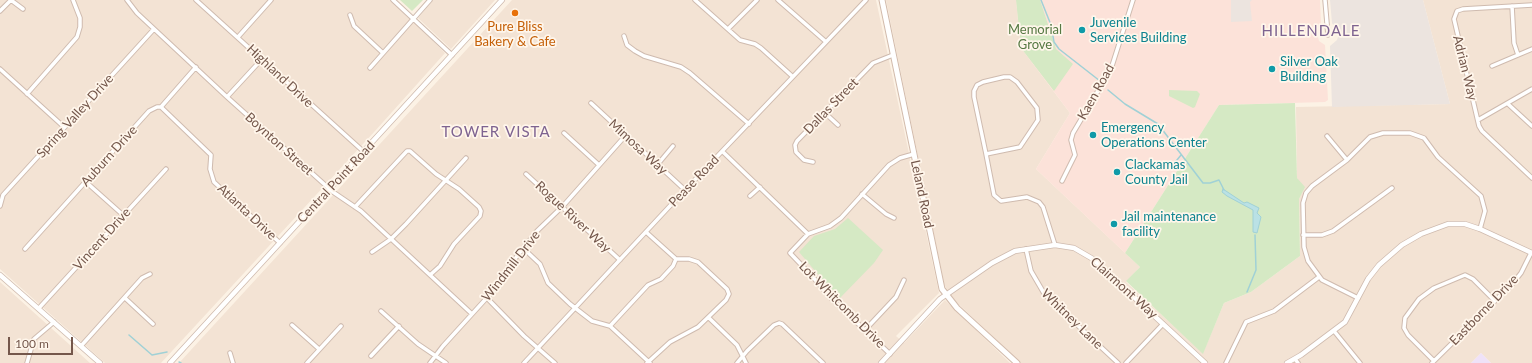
<!DOCTYPE html>
<html>
<head>
<meta charset="utf-8">
<style>
  body { margin:0 }
  #map { position:relative; width:1532px; height:363px; overflow:hidden; background:#fcf2e5; font-family:Lato,sans-serif }
  canvas { display:block }
  .scale { position:absolute; left:8px; top:337px; width:65px; height:18px; box-sizing:border-box; border:2px solid #74574b; border-top:0; padding-left:5px; font-size:12px; line-height:14px; white-space:nowrap; color:#74574b; -webkit-text-stroke:3px #fff6eb; paint-order:stroke }
</style>
</head>
<body>
<div id="map">
<canvas width="1532" height="363"></canvas>
<div class="scale">100 m</div>
</div>
<script>
const context = document.querySelector('canvas').getContext('2d');
context.lineJoin = 'round';
function fillPath(path, color) {
  context.fillStyle = color;
  context.fill(path, 'evenodd');
}
function poly(rows) {
  const path = new Path2D();
  for (const r of rows) {
    path.moveTo(r[0], r[1]);
    for (let i = 2; i < r.length; i += 2) path.lineTo(r[i], r[i + 1]);
  }
  return path;
}
function stroke(path, color, width, dash) {
  context.strokeStyle = color;
  context.lineWidth = width;
  context.lineCap = dash ? 'butt' : 'round';
  context.setLineDash(dash || []);
  context.stroke(path);
}
function drawText(font, color, halo, rows, align = 'center') {
  context.font = font + ' Lato,sans-serif';
  context.lineWidth = 3.5;
  context.setLineDash([]);
  context.textBaseline = 'middle';
  context.strokeStyle = halo;
  context.fillStyle = color;
  for (const [text, x, y, turn = 0] of rows) {
    context.save();
    context.translate(x, y);
    context.rotate((+turn || 0) * Math.PI / 180);
    context.textAlign = isNaN(turn) ? turn : align;
    if (halo) context.strokeText(text, 0, 0);
    context.fillText(text, 0, 0);
    context.restore();
  }
}
fillPath(poly([
  [0,0,392,0,445,53,375,131,161,363,105,363,0,269],
  [433,0,495,0,451,49,418,18],
  [512,0,876,0,939,293,896,336,904,343,945,300,1010,363,179,363],
  [886,0,1016,0,1021,48,1070,113,1036,169,1140,267,1126,282,1203,353,1224,303,1251,292,1300,256,1299,199,1303,190,1297,178,1296,107,1450,104,1423,0,1532,0,1532,363,1491,363,1481,353,1471,363,1021,363,951,297,944,284],
  [0,282,90,363,0,363]
]), '#f3e3d4');
fillPath(poly([
  [1016,0,1320,0,1321,25,1317,34,1319,41,1325,45,1328,100,1325,102,1219,105,1125,253,1036,169,1070,113,1021,48]
]), '#fce2d9');
fillPath(poly([
  [1231,0,1252,0,1250,2,1252,21,1231,22],
  [1330,0,1423,0,1450,104,1332,107,1330,46,1337,40,1339,34,1332,23]
]), '#ece4df');
fillPath(poly([
  [1481,353,1491,363,1471,363]
]), '#efe2f8');
fillPath(poly([
  [400,0,423,0,412,11],
  [1016,0,1040,0,1056,49,1073,64,1054,91,1021,48],
  [1169,90,1197,91,1200,94,1195,107,1193,108,1169,96],
  [1295,103,1297,178,1305,187,1299,199,1300,256,1251,292,1224,303,1203,354,1126,281,1140,267,1125,253,1219,105],
  [848,218,883,250,874,263,839,299,799,252,814,236,835,229]
]), '#d5e9c4');
const water = poly([
  [1223,189,1244,203,1247,202,1259,208,1257,213,1261,217,1257,233,1253,232,1253,210,1227,196,1222,192,1223,189]
]);
fillPath(water, '#bae1e5');
stroke(water, '#a0d1d6', 1);
stroke(poly([
  [1041,0,1051,25,1054,42,1059,49,1100,81],
  [1108,90,1125,104,1158,124,1203,183,1210,183,1219,180,1224,190],
  [1173,165,1181,155],
  [1247,292,1256,270,1255,235],
  [129,335,152,355,167,352],
  [179,362,181,363]
]), '#a0d1d6', 1.5);
const minor = poly([
  [11,0,23,9],
  [127,0,137,13,227,97,333,192,361,211,472,314],
  [196,0,364,152],
  [393,0,452,55],
  [695,0,740,40,755,44,761,48,792,76],
  [778,0,825,41],
  [1325,0,1328,35],
  [1532,5,1463,9,1457,11,1454,19,1479,126,1482,131,1532,178],
  [1512,6,1514,43,1518,55,1532,49],
  [0,11,11,0],
  [350,15,354,26,383,53],
  [728,29,757,0],
  [624,36,627,45,635,51,644,56,681,67,690,73,749,124],
  [238,37,271,0],
  [1492,66,1518,55],
  [370,68,430,0],
  [0,69,64,127],
  [1004,77,1010,77,1017,82,1037,108,1038,120,1020,147,986,154,974,97,974,91,977,85,983,82,1004,77],
  [27,94,77,37,80,27,80,18,73,0],
  [227,97,262,59],
  [591,103,685,190],
  [1508,104,1532,126],
  [161,107,211,155,210,169,214,182,280,243],
  [825,113,838,125],
  [1478,120,1532,89],
  [564,133,599,165],
  [1327,136,1347,160],
  [723,152,808,234],
  [986,154,994,195,1001,201,1027,197,1039,202,1043,207,1055,245],
  [813,162,804,160,796,152,795,145,797,141,873,63,893,55],
  [658,164,673,146],
  [526,174,620,260],
  [1062,181,1075,155,1071,140,1073,133,1111,69,1133,0],
  [86,182,123,215],
  [862,194,886,214,894,218],
  [750,196,760,187],
  [0,206,3,195,154,29],
  [355,207,407,151,410,151,436,174,459,189,479,207,481,211,480,216,454,244,440,266,430,275],
  [646,232,676,259,689,259,698,262,727,289,729,294,726,300,698,327,670,342,647,363],
  [1303,235,1322,235,1333,231,1392,188],
  [25,249,149,111,157,107,161,107,196,67],
  [524,249,540,264,548,283,570,304,592,321,610,326,650,363],
  [1026,249,1031,271,1045,295,1118,363],
  [372,252,391,239,406,224,466,158],
  [125,298,153,324],
  [487,298,524,336,555,363],
  [1358,298,1322,280,1308,261,1304,247,1303,203,1306,193,1312,186,1347,160,1370,137,1383,133,1410,133,1424,138,1438,157,1481,196,1485,211,1480,229],
  [39,308,166,169],
  [381,311,418,344,446,363],
  [709,318,737,345,746,363],
  [292,325,319,349],
  [610,326,648,285,661,279,673,266,676,259],
  [865,330,896,297,904,280],
  [1334,331,1360,363],
  [81,346,142,278,150,274],
  [230,353,233,363],
  [890,354,830,297,812,276,790,253,808,234,830,226,841,218,889,165,900,158,914,154],
  [371,356,399,326],
  [1295,359,1298,363],
  [1434,361,1408,335,1404,328,1405,318,1419,299,1434,288,1465,275,1473,279,1495,301],
  [27,363,34,339,54,322],
  [307,363,341,326],
  [430,363,443,346,503,280,510,265,537,231,563,206,626,135],
  [524,363,668,208,866,0],
  [737,363,747,351,774,325,779,323,782,324,823,363],
  [1126,363,1163,324],
  [1226,363,1246,322,1274,311,1319,277],
  [1432,363,1513,283,1521,273,1531,253]
]);
const tertiary = poly([
  [0,275,100,363],
  [170,363,502,0],
  [881,363,940,299,992,263,1015,251,1055,245,1074,248,1093,259,1205,363],
  [1287,363,1301,355,1345,322,1368,279,1379,265,1402,245,1421,234,1448,224,1465,224,1480,229,1532,253]
]);
const secondary = poly([
  [882,0,942,289,957,308,1017,363]
]);
stroke(minor, '#cfbbaf', 5.5);
stroke(tertiary, '#cfbbaf', 6);
stroke(secondary, '#d2bbac', 7);
stroke(minor, '#fff', 3.5);
stroke(tertiary, '#fff', 4.5);
stroke(secondary, '#fff', 5);
for (const [x, y, r, color] of [
  [515,13,4,"#e8710a"],
  [1082,30,4,"#0f9aa8"],
  [1272,69,4,"#0f9aa8"],
  [1093,135,4,"#0f9aa8"],
  [1117,172,4,"#0f9aa8"],
  [1114,224,4,"#0f9aa8"]
]) {
  const dot = new Path2D();
  dot.arc(x, y, r, 0, 2 * Math.PI);
  context.fillStyle = color;
  context.fill(dot);
  stroke(dot, '#fff6eb', 1.5);
}
drawText('13px', '#0d838f', '#fff6eb', [
  ["Juvenile",1090,23],
  ["Services Building",1090,38],
  ["Silver Oak",1280,62],
  ["Building",1280,77],
  ["Emergency",1101,128],
  ["Operations Center",1101,143],
  ["Clackamas",1125,165],
  ["County Jail",1125,180],
  ["Jail maintenance",1122,217],
  ["facility",1122,232]
], 'left');
drawText('13px', '#c56008', '#fff6eb', [
  ["Pure Bliss",515,27],
  ["Bakery & Cafe",515,42]
]);
drawText('13px', '#567943', '#fff6eb', [
  ["Memorial",1035,30],
  ["Grove",1035,45]
]);
drawText('13px', '#74574b', '#fff6eb', [
  ["Adrian Way",1465,68,76],
  ["Highland Drive",280,76,43],
  ["Kaen Road",1096,92,-61],
  ["Dallas Street",831,106,-46],
  ["Spring Valley Drive",75,116,-48],
  ["Boynton Street",279,144,42],
  ["Mimosa Way",638,147,43],
  ["Auburn Drive",109,156,-48],
  ["Pease Road",694,181,-46],
  ["Central Point Road",336,182,-47],
  ["Leland Road",922,194,78],
  ["Atlanta Drive",247,212,43],
  ["Rogue River Way",573,217,43],
  ["Vincent Drive",102,239,-48],
  ["Windmill Drive",511,266,-52],
  ["Clairmont Way",1124,288,42],
  ["Lot Whitcomb Drive",842,305,45],
  ["Eastborne Drive",1484,310,-46],
  ["Whitney Lane",1072,319,44]
]);
context.letterSpacing = '1px';
drawText('15px', '#7e6390', '#fff6eb', [
  ["HILLENDALE",1311,31],
  ["TOWER VISTA",496,132]
]);
context.letterSpacing = '0px';
</script>
</body>
</html>
